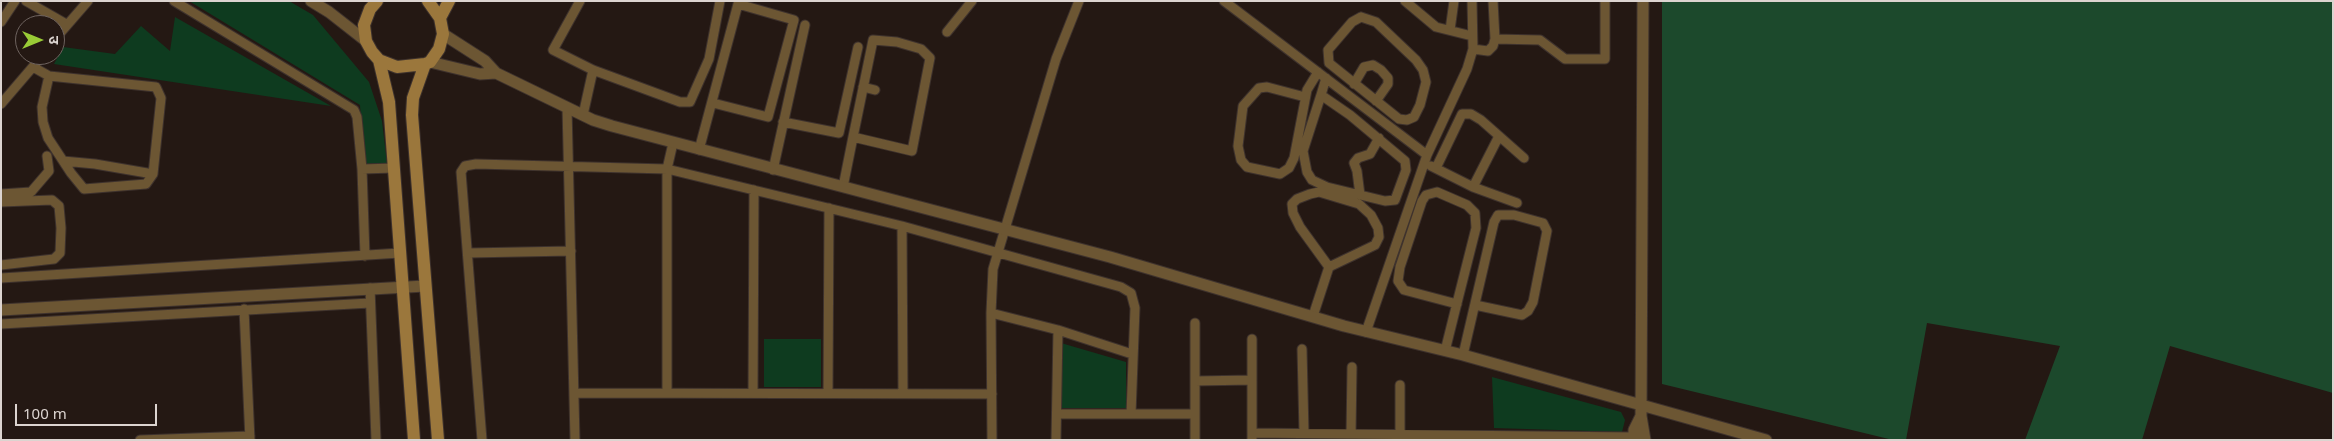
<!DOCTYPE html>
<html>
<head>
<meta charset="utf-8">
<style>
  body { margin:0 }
  #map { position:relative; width:2334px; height:441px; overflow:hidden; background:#241813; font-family:"Noto Sans","Noto Sans Devanagari",sans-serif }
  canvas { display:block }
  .frame { position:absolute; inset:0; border:2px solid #dcd4d0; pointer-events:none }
  .north { position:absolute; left:15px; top:15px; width:50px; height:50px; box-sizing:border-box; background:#241813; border:1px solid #6e635f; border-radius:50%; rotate:90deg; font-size:14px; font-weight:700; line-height:20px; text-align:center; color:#dcd4d0 }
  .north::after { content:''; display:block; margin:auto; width:18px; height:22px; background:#99cb36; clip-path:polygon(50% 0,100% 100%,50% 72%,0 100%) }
  .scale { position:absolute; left:15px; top:404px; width:142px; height:22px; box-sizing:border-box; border:2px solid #dcd4d0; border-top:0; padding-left:6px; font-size:15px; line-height:18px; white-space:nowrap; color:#dcd4d0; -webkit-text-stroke:4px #241813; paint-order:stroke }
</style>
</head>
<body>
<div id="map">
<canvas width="2334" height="441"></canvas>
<div class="frame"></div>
<div class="north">उ</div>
<div class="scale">100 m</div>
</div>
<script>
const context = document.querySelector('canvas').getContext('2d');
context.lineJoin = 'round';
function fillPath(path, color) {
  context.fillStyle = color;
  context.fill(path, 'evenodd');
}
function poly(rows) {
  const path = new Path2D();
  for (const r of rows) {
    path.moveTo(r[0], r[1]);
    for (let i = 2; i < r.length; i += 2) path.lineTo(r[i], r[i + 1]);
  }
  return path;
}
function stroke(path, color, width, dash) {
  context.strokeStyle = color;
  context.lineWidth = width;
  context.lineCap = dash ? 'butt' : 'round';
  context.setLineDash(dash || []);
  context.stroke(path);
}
fillPath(poly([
  [189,1,289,1,313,15,369,82,382,121,387,163,364,164,360,105],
  [175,17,331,106,54,64,63,47,115,54,141,26,170,51],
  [764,339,821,339,821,387,764,387],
  [1061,343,1126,362,1126,408,1062,408],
  [1492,377,1621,412,1625,420,1622,432,1494,428]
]), '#0e3b1f');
fillPath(poly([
  [1662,1,2333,1,2333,393,2170,346,2142,440,2025,440,2060,346,1927,323,1906,440,1893,440,1662,384]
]), '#1c492c');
const minor = poly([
  [26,1,66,24],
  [174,1,354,110,357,117,362,169,365,256],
  [580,1,553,50,593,70,680,102,690,102,709,59,720,1],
  [1224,1,1427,155],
  [1405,1,1436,27,1472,36],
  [1361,17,1376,22,1416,60,1423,70,1426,82,1420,105,1414,117,1407,120,1399,119,1329,63,1328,50,1352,22,1361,17],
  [1,22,15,1],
  [1450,30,1454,1],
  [947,32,972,1],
  [55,39,88,1],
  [1495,39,1540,40,1565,59,1605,59,1605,1],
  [1473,49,1488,51,1493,46,1495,39,1493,1],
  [33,67,49,76,156,87,161,98,153,174,146,184,84,189,71,173,48,138,43,122,42,107,49,76],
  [1354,84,1364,67,1373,65,1381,70,1388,78,1388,84,1376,101],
  [863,87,875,90],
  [1321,95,1303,151,1307,172,1312,180,1327,187,1385,201,1395,200,1406,170,1405,161,1350,115,1321,95,1326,78],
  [1305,97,1267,87,1259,88,1243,106,1238,146,1241,160,1247,167,1280,174,1289,168,1294,158,1307,90,1318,72],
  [1,104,43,55],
  [567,107,575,440],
  [583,115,593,70],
  [783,122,839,133,858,47],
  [699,150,738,4,794,20,768,117,713,103],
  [63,161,95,164,153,174],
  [1431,166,1473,187,1517,203],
  [1436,168,1462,114,1471,114,1481,120,1524,158],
  [362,169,394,168],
  [773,170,805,25],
  [843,187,853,137,873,40,897,42,921,49,930,58,912,151,853,137],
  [1473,187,1499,136],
  [1,194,31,192,49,171,47,156],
  [1360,195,1357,171,1354,163,1358,158,1370,154,1379,138],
  [1,202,52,200,59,206,61,228,60,253,54,259,1,265],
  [902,226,903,393],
  [468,253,571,251],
  [1,278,400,253],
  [370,288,376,440],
  [244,309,250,440],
  [991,313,1058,330,1132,354],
  [1313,316,1329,267,1375,245,1379,237,1378,228,1371,215,1359,204,1319,192,1310,194,1297,199,1292,204,1293,213,1300,227,1329,267],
  [1195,323,1195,440],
  [1,324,370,303],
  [1366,332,1427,155,1467,69,1473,49,1472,1],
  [1302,349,1304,433],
  [1445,351,1455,311,1476,228,1475,213,1467,205,1437,192,1426,195,1422,201,1400,267,1398,281,1404,290,1457,304],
  [1463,355,1494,222,1498,215,1514,215,1543,223,1547,231,1533,302,1528,311,1522,315,1475,305],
  [1195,381,1252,380],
  [1400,385,1400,435],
  [667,392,667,169,673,143],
  [574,393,992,394],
  [753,393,754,190],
  [828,393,829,208],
  [1057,414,1195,414],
  [1252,433,1634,437],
  [1351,434,1352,367],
  [140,440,250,436],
  [482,440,461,172,465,166,476,164,667,169,902,226,1121,287,1131,293,1135,308,1131,414],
  [992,440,991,313,993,269,1056,59,1079,1],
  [1056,440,1058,330],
  [1252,440,1252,339]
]);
const tertiary = poly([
  [311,1,329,12,366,41],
  [1643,1,1641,416,1645,440],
  [443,34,485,61,496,73,593,120,612,126,1110,257,1344,326,1463,355,1766,440],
  [430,62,480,74,496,73],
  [1,310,425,286],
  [1634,440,1634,430,1641,416]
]);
const secondary = poly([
  [377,1,370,9,364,25,366,41,372,52,379,60,397,67,425,64,430,62,439,49,443,34,440,18,428,1],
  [440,18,449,1],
  [379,60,389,102,414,440],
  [425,64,413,98,412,115,438,440]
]);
stroke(minor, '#3e322d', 11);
stroke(tertiary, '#3e322d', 13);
stroke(secondary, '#3e322d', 14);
stroke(minor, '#6c5633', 9);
stroke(tertiary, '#6c5633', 11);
stroke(secondary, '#9b773c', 12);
</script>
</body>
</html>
